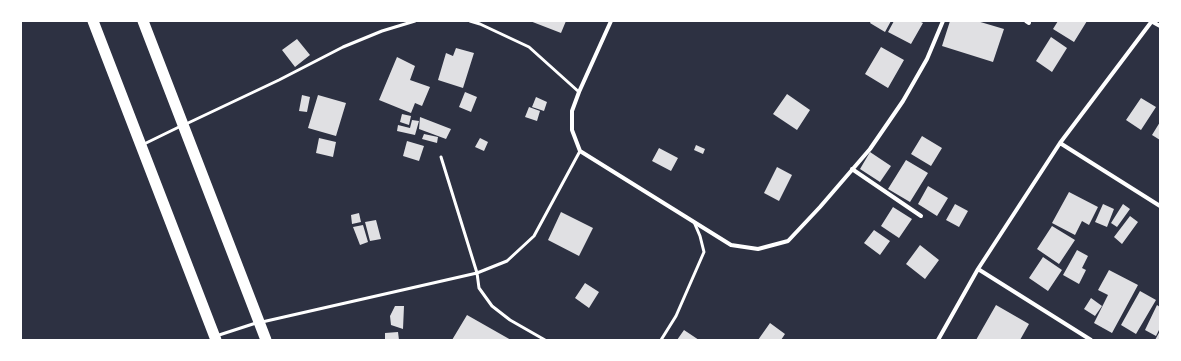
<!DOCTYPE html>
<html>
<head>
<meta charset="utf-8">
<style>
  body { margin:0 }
  #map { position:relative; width:1181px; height:361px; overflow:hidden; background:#2d3142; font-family:Manrope,sans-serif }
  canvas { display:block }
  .frame { position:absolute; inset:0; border:22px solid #fff; pointer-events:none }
</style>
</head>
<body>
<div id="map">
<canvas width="1181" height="361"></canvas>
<div class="frame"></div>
</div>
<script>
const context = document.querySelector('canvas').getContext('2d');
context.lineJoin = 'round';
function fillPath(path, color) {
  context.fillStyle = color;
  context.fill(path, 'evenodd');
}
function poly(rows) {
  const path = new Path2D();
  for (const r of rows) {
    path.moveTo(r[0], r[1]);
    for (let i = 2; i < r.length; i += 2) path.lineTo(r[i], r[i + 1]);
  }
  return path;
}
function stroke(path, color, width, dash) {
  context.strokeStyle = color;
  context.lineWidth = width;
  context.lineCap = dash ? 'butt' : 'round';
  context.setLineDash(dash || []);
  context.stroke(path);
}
fillPath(poly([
  [530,21,566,21,561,33],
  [871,21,891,21,885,32,870,23],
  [894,21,919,21,923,23,911,44,888,32],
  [950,21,977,21,1004,29,993,62,942,46],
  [1058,21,1087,21,1074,42,1053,29],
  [1051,37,1067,48,1052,72,1036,61],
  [297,39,310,55,295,67,282,50],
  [881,47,904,60,888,88,865,74],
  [456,48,474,53,463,88,438,80,446,53,453,56],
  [397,57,415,66,410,80,430,87,422,106,415,103,411,113,379,100],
  [465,92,477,97,471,112,459,107],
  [787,94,810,110,797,130,773,114],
  [302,95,310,97,307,112,299,111],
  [318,95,346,103,336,136,308,128],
  [536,97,547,102,544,111,532,107],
  [1141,98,1156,107,1141,130,1126,120],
  [529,107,540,111,537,121,525,117],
  [402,114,411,116,409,125,400,122],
  [420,117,451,129,446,139,419,129],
  [412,120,419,121,415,135,397,131,398,125,410,128],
  [1160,122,1160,140,1152,135],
  [424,134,438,137,437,143,422,139],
  [922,136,942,148,931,166,911,154],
  [319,138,336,142,333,157,316,153],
  [480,138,488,142,484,151,475,147],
  [407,141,424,146,419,161,403,156],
  [696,145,705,149,703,154,694,150],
  [659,148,678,158,671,171,652,161],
  [870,152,891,166,880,182,860,169],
  [906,160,928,173,910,202,888,189],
  [777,167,792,175,779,201,764,193],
  [928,186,948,198,937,216,918,204],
  [1069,192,1098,207,1089,225,1082,221,1075,235,1052,223],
  [955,204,968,211,959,227,946,220],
  [1103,204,1114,209,1107,227,1095,222],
  [1123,204,1130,209,1117,227,1111,223],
  [893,207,912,219,899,238,881,226],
  [561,212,593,228,579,256,548,240],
  [359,213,361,222,352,224,351,215],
  [1130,216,1138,222,1122,244,1114,237],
  [376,220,381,239,370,241,365,222],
  [363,225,368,242,360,245,353,227],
  [1052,226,1075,240,1059,264,1037,249],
  [874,230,890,241,880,255,864,243],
  [920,245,939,260,925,279,906,264],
  [1077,250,1088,256,1082,268,1086,270,1079,284,1063,275],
  [1043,257,1062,270,1048,291,1029,278],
  [1109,270,1138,285,1112,333,1094,323,1108,295,1098,290],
  [585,283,599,292,589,308,575,298],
  [1140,291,1156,300,1136,334,1121,325],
  [1091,298,1102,306,1095,316,1084,309],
  [996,305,1029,324,1020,340,976,340],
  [1157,305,1160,307,1160,328,1156,336,1145,330],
  [395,306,404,306,403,329,391,325,390,316],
  [467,315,511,340,452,340],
  [770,323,785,334,781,340,758,340],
  [684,330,699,340,677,340],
  [1160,331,1160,340,1155,340],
  [398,332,399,340,385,340,385,333]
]), '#e0e0e3');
stroke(poly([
  [470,21,480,24,529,47,579,92],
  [186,124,279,80,343,47,382,31,415,21],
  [142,145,181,126],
  [441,157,477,273,479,288,492,306,510,320,545,340],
  [262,322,477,273,507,261,534,236,580,151],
  [216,336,256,323],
  [661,340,676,316,704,252,700,236,694,222]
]), '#fff', 3);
stroke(poly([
  [611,21,579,92,572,111,572,130,580,151,731,245,758,249,788,241,820,207,870,149,903,101,927,59,943,21],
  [1026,21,1029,23],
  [1151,21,1160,26],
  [1060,143,1160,206],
  [852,169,921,216],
  [978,269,1091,340],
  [938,340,978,269,1060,143,1152,21]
]), '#fff', 4);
stroke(poly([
  [93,21,216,340],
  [143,21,266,340]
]), '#fff', 11);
</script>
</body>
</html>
